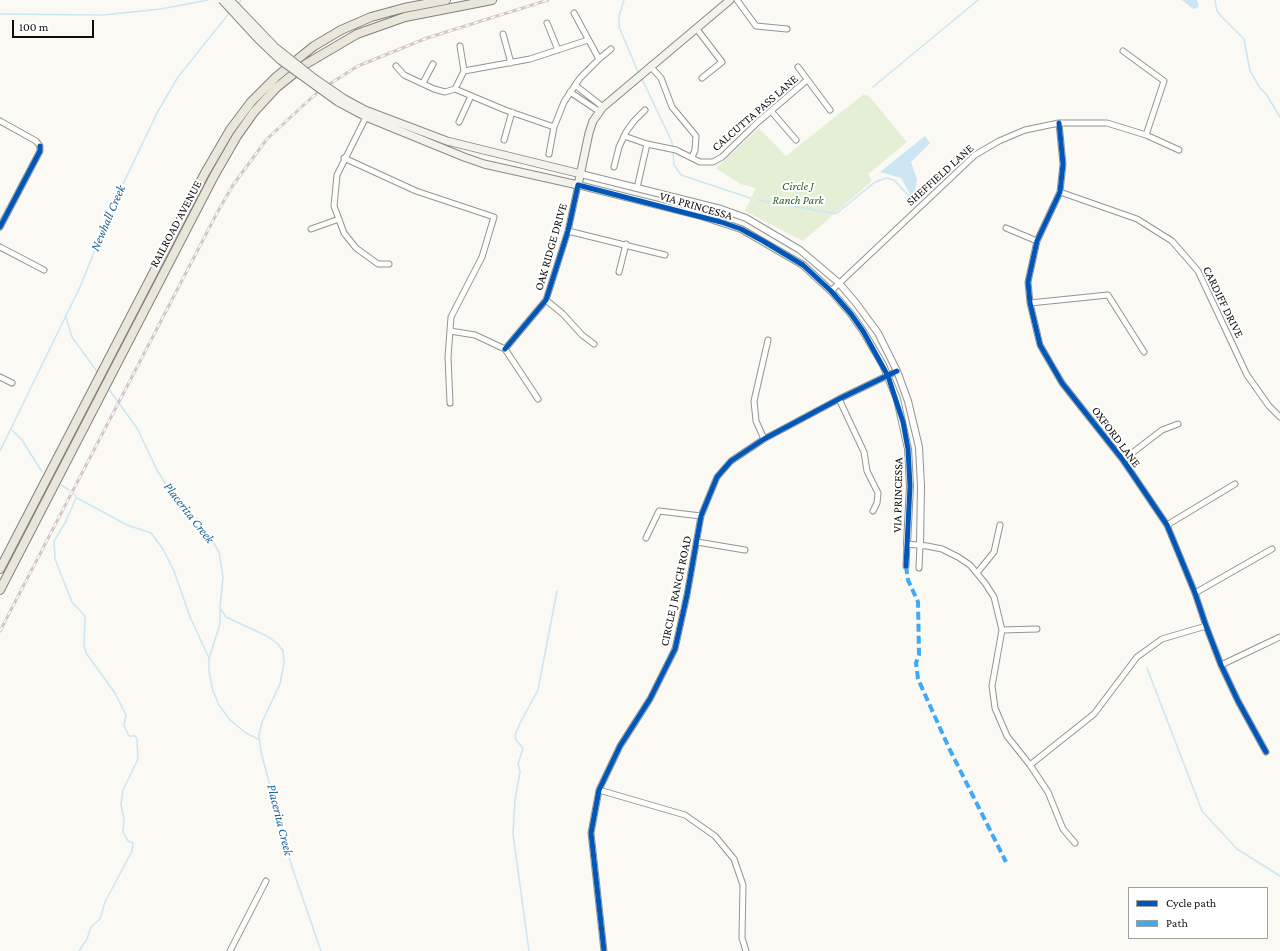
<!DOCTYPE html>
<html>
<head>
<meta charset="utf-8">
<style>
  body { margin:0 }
  #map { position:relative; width:1280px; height:951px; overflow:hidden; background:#faf9f4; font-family:"Crimson Pro",serif }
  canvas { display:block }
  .legend { position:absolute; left:1128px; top:887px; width:140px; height:52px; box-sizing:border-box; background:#fff; border:1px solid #9f9f9f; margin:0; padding:5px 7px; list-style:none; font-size:12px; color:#0e0e0e }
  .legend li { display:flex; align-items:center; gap:8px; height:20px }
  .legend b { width:20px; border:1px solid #9f9f9f }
  .scale { position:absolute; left:12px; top:20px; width:82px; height:18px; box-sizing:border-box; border:2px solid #0e0e0e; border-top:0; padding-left:5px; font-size:12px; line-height:14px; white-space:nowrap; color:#0e0e0e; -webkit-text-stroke:3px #fff; paint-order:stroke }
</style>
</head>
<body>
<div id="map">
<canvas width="1280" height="951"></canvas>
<ul class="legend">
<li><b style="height:5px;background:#0057b8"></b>Cycle path</li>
<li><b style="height:5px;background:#3fa9f5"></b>Path</li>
</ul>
<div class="scale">100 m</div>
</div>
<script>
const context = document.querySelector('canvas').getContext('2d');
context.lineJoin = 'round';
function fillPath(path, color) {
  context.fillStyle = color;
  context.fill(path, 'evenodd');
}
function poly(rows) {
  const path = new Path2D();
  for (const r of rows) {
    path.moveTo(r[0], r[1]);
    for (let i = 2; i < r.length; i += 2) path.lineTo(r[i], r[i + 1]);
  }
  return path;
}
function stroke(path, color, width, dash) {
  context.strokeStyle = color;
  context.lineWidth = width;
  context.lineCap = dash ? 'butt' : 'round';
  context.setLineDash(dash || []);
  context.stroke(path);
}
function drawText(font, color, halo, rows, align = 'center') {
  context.font = font + ' "Crimson Pro",serif';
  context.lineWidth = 4;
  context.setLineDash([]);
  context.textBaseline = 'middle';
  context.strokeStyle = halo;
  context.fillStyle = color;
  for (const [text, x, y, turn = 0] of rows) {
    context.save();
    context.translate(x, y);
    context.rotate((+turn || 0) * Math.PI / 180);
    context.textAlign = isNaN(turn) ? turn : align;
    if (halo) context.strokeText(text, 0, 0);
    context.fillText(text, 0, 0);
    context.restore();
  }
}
fillPath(poly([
  [864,94,869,96,907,142,868,174,872,181,803,241,745,211,756,188,740,184,716,168,759,128,786,156]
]), '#e5efd5');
fillPath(poly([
  [1182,0,1197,0,1199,7,1193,9],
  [925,136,930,143,911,162,917,179,915,191,911,196,901,178,880,172]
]), '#cce6f3');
stroke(poly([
  [624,0,619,16,619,27,639,74],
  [1215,0,1217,11,1222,17,1244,39,1250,71,1260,88,1266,94,1280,117],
  [237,5,241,0],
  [0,14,103,15,161,9,208,0],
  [642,79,672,142,674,165,681,175,750,198],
  [873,87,978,0],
  [758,200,831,213,837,213,875,182,886,178,894,180,910,197],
  [66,317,72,337,98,373],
  [108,388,137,428,157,470,172,494,197,519,210,537,219,552,223,577,220,608,226,617,267,636,277,643,283,651,284,663,280,684,262,722,259,735,261,752,292,867,321,951],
  [11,429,22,440,42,472],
  [0,451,80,287,113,205,157,113,178,77,230,12],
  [61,485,69,490],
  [75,494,76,498,66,521,54,541,55,559,72,602,85,616,84,645,86,653,115,693,126,715,124,726,129,736,135,736,137,739,138,759,123,790,121,804,124,820,123,832,128,841,133,843,132,851,105,902,100,919,91,927,87,939,79,951],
  [77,498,127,525,151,533,163,549,174,571,190,617,209,658],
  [220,609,220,624,209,658,209,671,213,691,219,705,230,720,246,733,260,740],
  [1147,668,1202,811,1237,849,1280,876],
  [529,951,513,834,515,800,520,772,518,764,523,748,516,740,515,735,520,723,538,690,557,591]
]), '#cce6f3', 1.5);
const minor = poly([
  [737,0,756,26,787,29],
  [574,13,599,59],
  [547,23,558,50],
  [696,28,722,62,702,78],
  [503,34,511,63],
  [460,46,464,71],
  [1123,51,1164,81,1146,135],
  [396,66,404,75,434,89,445,92,455,89,505,110,554,127],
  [650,66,661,78,672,107,696,136,695,150,692,157],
  [798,67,830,110],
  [423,83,433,64],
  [575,85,603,107],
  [455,89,464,71,530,59,588,40],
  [570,92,600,112],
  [771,111,796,140],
  [366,117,337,175,334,206,344,233,356,248,378,264,389,264],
  [0,121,36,141,40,146,40,151,0,227],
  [459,122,471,96],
  [1059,123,1063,164,1060,192,1037,241,1028,282,1030,303,1040,345,1062,383,1123,460,1167,525,1195,593,1206,626,1221,665,1238,701,1266,752],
  [624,136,647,144,676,150,700,162,713,162,722,157,758,122,807,80],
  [504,140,512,112],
  [549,154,554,127,564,102,580,78,599,59,611,49],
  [344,158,416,191,494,217,482,257,451,317,448,357,450,403],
  [614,167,619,147,626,132,634,121,645,110],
  [637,188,647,144],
  [1060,192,1137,219,1172,241,1198,271,1247,375,1269,406,1280,417],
  [1006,228,1037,241],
  [311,229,339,219],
  [568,231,665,255],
  [0,247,44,270],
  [619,272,626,244],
  [831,291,975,155,999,141,1025,130,1059,123,1107,123,1146,135,1179,150],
  [546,300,563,314,582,335,594,344],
  [1030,303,1108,295,1144,352],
  [450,331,475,335,505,349,538,399],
  [505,349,546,300,568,231,578,185],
  [0,377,12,383],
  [839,399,864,452,867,471,878,493,877,503,873,511],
  [764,439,756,421,754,401,768,340],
  [1123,460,1162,430,1178,424],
  [1167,525,1235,484],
  [646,538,659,511,701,516],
  [697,542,745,550],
  [906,566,907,544,927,546,942,549,958,557,970,565,985,583,994,597,1002,630,992,686,995,708,1007,736,1030,765,1048,792,1063,829,1075,843],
  [919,568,920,545],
  [977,573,994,552,1000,525],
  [1195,593,1272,549],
  [1002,630,1037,629],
  [1221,665,1280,637],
  [1030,765,1094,714,1137,657,1162,639,1206,626],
  [599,790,685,815,715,836,734,859,743,885,742,938,746,951],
  [230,951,266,881],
  [604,951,591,833,599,790,620,746,650,699,675,649,687,595,701,516,717,477,731,461,764,439,839,399,897,371]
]);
const tertiary = poly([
  [581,174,721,209,746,218,800,250,839,283,856,303,878,333,897,371,908,401,919,447,921,486,920,545],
  [578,185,698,215,741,229,803,265,831,291,851,314,863,331,883,365,897,399,908,449,910,486,907,544]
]);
const secondary = poly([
  [343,98,365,110,447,141,581,174],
  [338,102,366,117,464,157,484,164,578,185,589,133,593,121,603,107,730,0]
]);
const primary = poly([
  [0,569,205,173,230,130,251,102,276,77,299,58,314,46,341,30,371,17,404,8,446,0],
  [0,590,214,176,237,136,254,112,276,88,306,64,357,34,405,17,492,0]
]);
stroke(minor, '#949492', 7);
stroke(tertiary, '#949492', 8);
stroke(secondary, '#8b8a88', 9);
stroke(primary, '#82817f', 10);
stroke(minor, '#fefefd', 5);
stroke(tertiary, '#fefefd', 6);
stroke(secondary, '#f4f3eb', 7);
stroke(primary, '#ebe6da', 8);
const rail = poly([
  [0,631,217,213,233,185,267,139,320,90,358,66,427,38,548,0]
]);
stroke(rail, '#d6c6c7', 3);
stroke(rail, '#fff', 1.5, [4.5]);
const secondaryBridge = poly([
  [222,0,258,39,280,60,338,102],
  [230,0,275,47,314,78,343,98]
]);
stroke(secondaryBridge, '#8b8a88', 9, []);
stroke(secondaryBridge, '#f4f3eb', 7);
stroke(poly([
  [906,566,908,580,918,602,919,655,916,663,918,679,949,748,1006,862]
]), '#3fa9f5', 4, [8, 4]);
stroke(poly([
  [1059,123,1063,164,1060,192,1037,241,1028,282,1030,303,1040,345,1062,383,1123,460,1167,525,1195,593,1206,626,1221,665,1238,701,1266,752],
  [0,227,40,151,40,146],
  [505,349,546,300,568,231,578,185,721,222,741,229,763,241,803,265,831,291,851,314,863,331,888,376,903,422,908,449,910,486,906,566],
  [604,951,591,833,599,790,620,746,650,699,675,649,687,595,701,516,717,477,731,461,764,439,839,399,897,371]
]), '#0057b8', 5);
drawText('12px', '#0e0e0e', '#fff', [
  ["CALCUTTA PASS LANE",755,113,-41],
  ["SHEFFIELD LANE",940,175,-42],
  ["VIA PRINCESSA",696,206,16],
  ["RAILROAD AVENUE",176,224,-62],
  ["OAK RIDGE DRIVE",551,247,-74],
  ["CARDIFF DRIVE",1223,302,64],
  ["OXFORD LANE",1116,437,53],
  ["VIA PRINCESSA",898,495,-89],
  ["CIRCLE J RANCH ROAD",676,591,-78]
]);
drawText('italic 12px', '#316123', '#fff', [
  ["Circle J",798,186],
  ["Ranch Park",798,200]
]);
drawText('italic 13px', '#206697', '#fff', [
  ["Newhall Creek",108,218,-67],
  ["Placerita Creek",189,513,52],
  ["Placerita Creek",280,820,76]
]);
</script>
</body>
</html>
